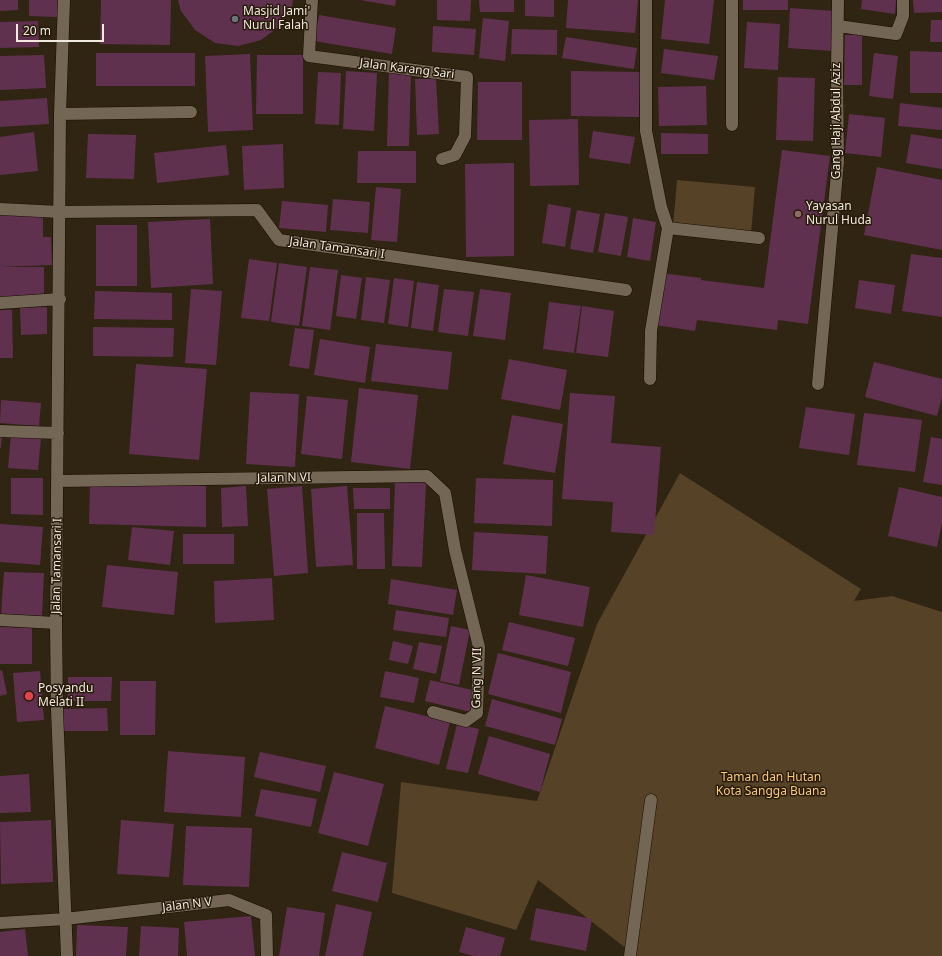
<!DOCTYPE html>
<html>
<head>
<meta charset="utf-8">
<style>
  body { margin:0 }
  #map { position:relative; width:942px; height:956px; overflow:hidden; background:#302413; font-family:"Noto Sans",sans-serif }
  canvas { display:block }
  .scale { position:absolute; left:16px; top:24px; width:88px; height:18px; box-sizing:border-box; border:2px solid #f2eadf; border-top:0; padding-left:5px; font-size:12px; line-height:14px; white-space:nowrap; color:#f2eadf; -webkit-text-stroke:3px #261a0a; paint-order:stroke }
</style>
</head>
<body>
<div id="map">
<canvas width="942" height="956"></canvas>
<div class="scale">20 m</div>
</div>
<script>
const context = document.querySelector('canvas').getContext('2d');
context.lineJoin = 'round';
function fillPath(path, color) {
  context.fillStyle = color;
  context.fill(path, 'evenodd');
}
function poly(rows) {
  const path = new Path2D();
  for (const r of rows) {
    path.moveTo(r[0], r[1]);
    for (let i = 2; i < r.length; i += 2) path.lineTo(r[i], r[i + 1]);
  }
  return path;
}
function stroke(path, color, width, dash) {
  context.strokeStyle = color;
  context.lineWidth = width;
  context.lineCap = dash ? 'butt' : 'round';
  context.setLineDash(dash || []);
  context.stroke(path);
}
function drawText(font, color, halo, rows, align = 'center') {
  context.font = font + ' "Noto Sans",sans-serif';
  context.lineWidth = 3;
  context.setLineDash([]);
  context.textBaseline = 'middle';
  context.strokeStyle = halo;
  context.fillStyle = color;
  for (const [text, x, y, turn = 0] of rows) {
    context.save();
    context.translate(x, y);
    context.rotate((+turn || 0) * Math.PI / 180);
    context.textAlign = isNaN(turn) ? turn : align;
    if (halo) context.strokeText(text, 0, 0);
    context.fillText(text, 0, 0);
    context.restore();
  }
}
fillPath(poly([
  [677,180,755,187,751,234,673,227],
  [680,473,861,589,854,601,892,596,942,612,942,956,636,956,538,880,516,930,392,893,401,782,537,801,597,624]
]), '#564226');
fillPath(poly([
  [0,0,18,0,18,10,0,11],
  [29,0,58,0,58,17,29,16],
  [101,0,171,0,170,45,100,44],
  [178,0,293,0,292,6,280,26,261,40,238,46,215,43,195,30,181,11],
  [360,0,396,0,395,6],
  [437,0,471,0,470,21,437,20],
  [479,0,514,0,514,12,480,12],
  [525,0,554,0,554,17,525,16],
  [568,0,638,0,635,33,566,28],
  [665,0,714,0,709,44,661,39],
  [743,0,788,0,788,10,743,10],
  [862,0,896,0,895,14,861,9],
  [913,0,942,0,942,12,914,13],
  [790,8,835,11,833,51,788,48],
  [319,15,396,28,392,54,314,41],
  [483,18,509,21,505,61,479,58],
  [931,20,942,20,942,42,930,42],
  [38,21,39,47,0,48,0,22],
  [747,22,780,24,778,70,744,68],
  [433,26,476,29,474,55,432,52],
  [512,29,557,30,557,55,511,54],
  [845,35,862,35,862,85,844,85],
  [566,37,637,48,634,69,562,58],
  [664,49,718,56,714,80,661,73],
  [910,51,942,52,942,93,910,93],
  [96,53,195,53,195,86,96,86],
  [874,53,898,56,893,99,869,96],
  [250,54,253,130,208,132,205,56],
  [44,55,46,88,0,90,0,56],
  [257,55,303,55,303,114,256,114],
  [389,70,411,70,409,146,387,146],
  [346,71,377,73,374,131,343,129],
  [571,71,640,72,639,117,571,116],
  [318,72,341,73,339,125,315,124],
  [778,77,815,78,813,141,776,140],
  [436,78,439,134,417,135,415,79],
  [478,82,522,82,522,140,477,140],
  [706,86,707,125,659,126,658,87],
  [47,98,49,124,0,127,0,101],
  [900,103,942,108,942,130,898,126],
  [849,114,885,118,881,157,845,153],
  [578,119,579,185,530,186,529,120],
  [593,131,635,137,630,164,589,158],
  [34,132,38,171,0,175,0,137],
  [661,133,708,134,708,154,661,154],
  [88,134,136,135,134,179,86,178],
  [911,134,942,139,942,169,906,163],
  [283,144,284,188,244,190,242,146],
  [226,145,229,175,157,183,154,153],
  [782,150,830,156,808,324,778,320,777,330,697,320,695,331,655,325,661,273,701,278,701,280,764,288],
  [358,151,416,151,416,183,357,183],
  [514,163,514,256,466,257,465,164],
  [877,167,942,180,942,250,864,235],
  [376,187,401,189,397,242,371,240],
  [333,199,370,202,368,233,330,230],
  [282,201,328,205,326,232,279,228],
  [548,204,571,208,565,247,542,243],
  [577,210,600,214,593,253,570,249],
  [43,211,43,237,51,237,52,265,0,267,0,212],
  [605,213,628,217,621,256,598,252],
  [633,218,656,222,650,261,627,257],
  [210,219,213,284,151,288,148,222],
  [96,225,137,225,137,286,96,286],
  [911,254,942,258,942,317,902,311],
  [249,259,277,263,269,321,241,318],
  [279,263,307,267,299,326,271,322],
  [0,267,44,267,44,299,0,299],
  [310,267,338,270,330,330,302,326],
  [341,275,362,278,356,319,336,316],
  [366,277,390,280,384,323,361,320],
  [394,278,414,281,408,327,388,324],
  [859,280,895,285,891,314,855,308],
  [417,282,439,285,433,331,411,328],
  [191,289,222,291,216,365,185,363],
  [444,289,474,292,468,336,438,332],
  [480,289,511,293,505,340,473,336],
  [95,291,172,293,172,320,94,319],
  [549,302,581,306,574,353,543,349],
  [582,306,614,311,608,357,576,353],
  [47,307,47,334,21,335,20,308],
  [0,310,12,310,13,358,0,358],
  [93,327,174,328,173,357,93,356],
  [295,328,314,330,309,369,289,366],
  [320,339,370,347,365,383,314,375],
  [376,344,452,352,448,390,371,381],
  [509,359,567,370,560,410,501,399],
  [874,362,942,379,942,397,937,416,865,397],
  [136,364,207,369,199,460,129,454],
  [359,388,418,395,410,469,351,462],
  [250,392,299,394,295,467,246,464],
  [570,393,615,396,611,443,661,447,654,535,611,532,613,502,562,499],
  [307,396,348,400,342,459,301,454],
  [1,400,41,403,39,426,0,423],
  [806,407,855,414,849,455,799,448],
  [864,413,922,420,915,472,857,465],
  [512,415,563,424,555,473,503,464],
  [11,435,41,438,38,470,8,468],
  [0,436,2,436,1,448,0,448],
  [931,437,942,439,942,485,923,482],
  [11,478,43,478,43,515,11,514],
  [476,478,553,480,552,526,474,523],
  [90,483,206,486,206,527,89,524],
  [395,483,426,483,422,567,392,566],
  [246,486,248,526,222,527,221,488],
  [302,486,308,573,274,576,267,489],
  [347,486,353,565,316,567,311,489],
  [899,487,942,497,942,523,937,547,888,536],
  [353,488,390,488,390,509,354,509],
  [357,513,384,513,385,569,357,569],
  [0,524,43,527,40,565,0,562],
  [132,527,174,531,170,565,128,560],
  [474,532,548,536,546,574,472,570],
  [183,534,234,534,234,564,183,564],
  [107,565,178,572,174,615,102,607],
  [4,572,44,573,42,616,1,614],
  [526,575,590,587,583,627,519,615],
  [272,578,274,620,215,623,214,581],
  [391,579,457,590,453,615,388,604],
  [396,610,449,618,446,637,393,630],
  [509,622,575,638,568,666,502,650],
  [451,626,470,630,459,685,440,681],
  [0,627,32,628,32,664,0,664],
  [393,641,413,646,408,664,389,660],
  [419,642,442,646,436,674,413,669],
  [498,653,571,672,561,713,488,694],
  [2,670,7,694,0,696,0,671],
  [40,671,44,720,17,722,13,673],
  [385,671,419,678,414,703,380,697],
  [68,677,112,677,111,701,68,701],
  [430,680,476,691,471,712,425,701],
  [120,681,156,681,155,735,120,735],
  [492,699,562,719,555,745,485,726],
  [385,706,450,722,439,765,375,748],
  [107,708,108,731,63,731,63,709],
  [457,724,479,729,468,773,446,769],
  [489,736,550,754,540,792,478,774],
  [168,751,245,757,241,817,164,812],
  [260,752,326,766,320,792,254,777],
  [334,772,384,784,368,846,318,833],
  [29,774,31,812,0,813,0,776],
  [261,789,317,799,311,827,255,816],
  [51,820,53,882,1,884,0,822],
  [121,820,174,824,169,877,117,874],
  [186,826,252,828,249,887,183,885],
  [342,852,387,863,378,902,332,891],
  [336,904,372,912,363,956,325,956],
  [287,907,325,913,319,956,279,956],
  [536,908,592,919,586,951,530,940],
  [251,916,255,956,187,956,184,922],
  [77,925,128,927,126,956,76,956],
  [141,926,179,928,178,956,139,956],
  [466,927,505,938,500,956,474,956,459,952],
  [25,929,28,956,0,956,0,932]
]), '#60314f');
const minor = poly([
  [64,0,60,114,56,623,57,710,67,956],
  [312,0,309,56,467,77,465,136,455,155,442,159],
  [646,0,646,131,661,207,668,228,651,331,650,379],
  [732,0,732,125],
  [838,26,896,34,903,16,903,0],
  [60,114,191,112],
  [0,209,60,212,257,210,279,240,626,290],
  [668,228,759,238],
  [0,303,60,299],
  [818,384,838,162,837,71,838,0],
  [0,431,58,433],
  [58,481,427,476,445,493,455,550,479,647,477,713,466,721,433,712],
  [0,620,56,623],
  [0,923,65,919,229,900,266,915,267,956],
  [630,956,651,800]
]);
stroke(minor, '#180d01', 13);
stroke(minor, '#746654', 12);
for (const [x, y, r, color] of [
  [235,19,4,"#6b7280"],
  [798,214,4,"#8d6e63"],
  [29,696,5,"#e0444e"]
]) {
  const dot = new Path2D();
  dot.arc(x, y, r, 0, 2 * Math.PI);
  context.fillStyle = color;
  context.fill(dot);
  stroke(dot, '#261a0a', 1.5);
}
drawText('12px', '#f2eadf', '#261a0a', [
  ["Masjid Jami'",243,12],
  ["Nurul Falah",243,26],
  ["Yayasan",806,207],
  ["Nurul Huda",806,221],
  ["Posyandu",38,689],
  ["Melati II",38,703]
], 'left');
drawText('12px', '#f2eadf', '#261a0a', [
  ["Jalan Karang Sari",407,69,7],
  ["Gang Haji Abdul Aziz",837,121,-90],
  ["Jalan Tamansari I",337,248,8],
  ["Jalan N VI",284,478,-1],
  ["Jalan Tamansari I",57,566,-89],
  ["Gang N VII",477,678,-89],
  ["Jalan N V",187,905,-7]
]);
drawText('12px', '#fdc97f', '#261a0a', [
  ["Taman dan Hutan",771,778],
  ["Kota Sangga Buana",771,792]
]);
</script>
</body>
</html>
